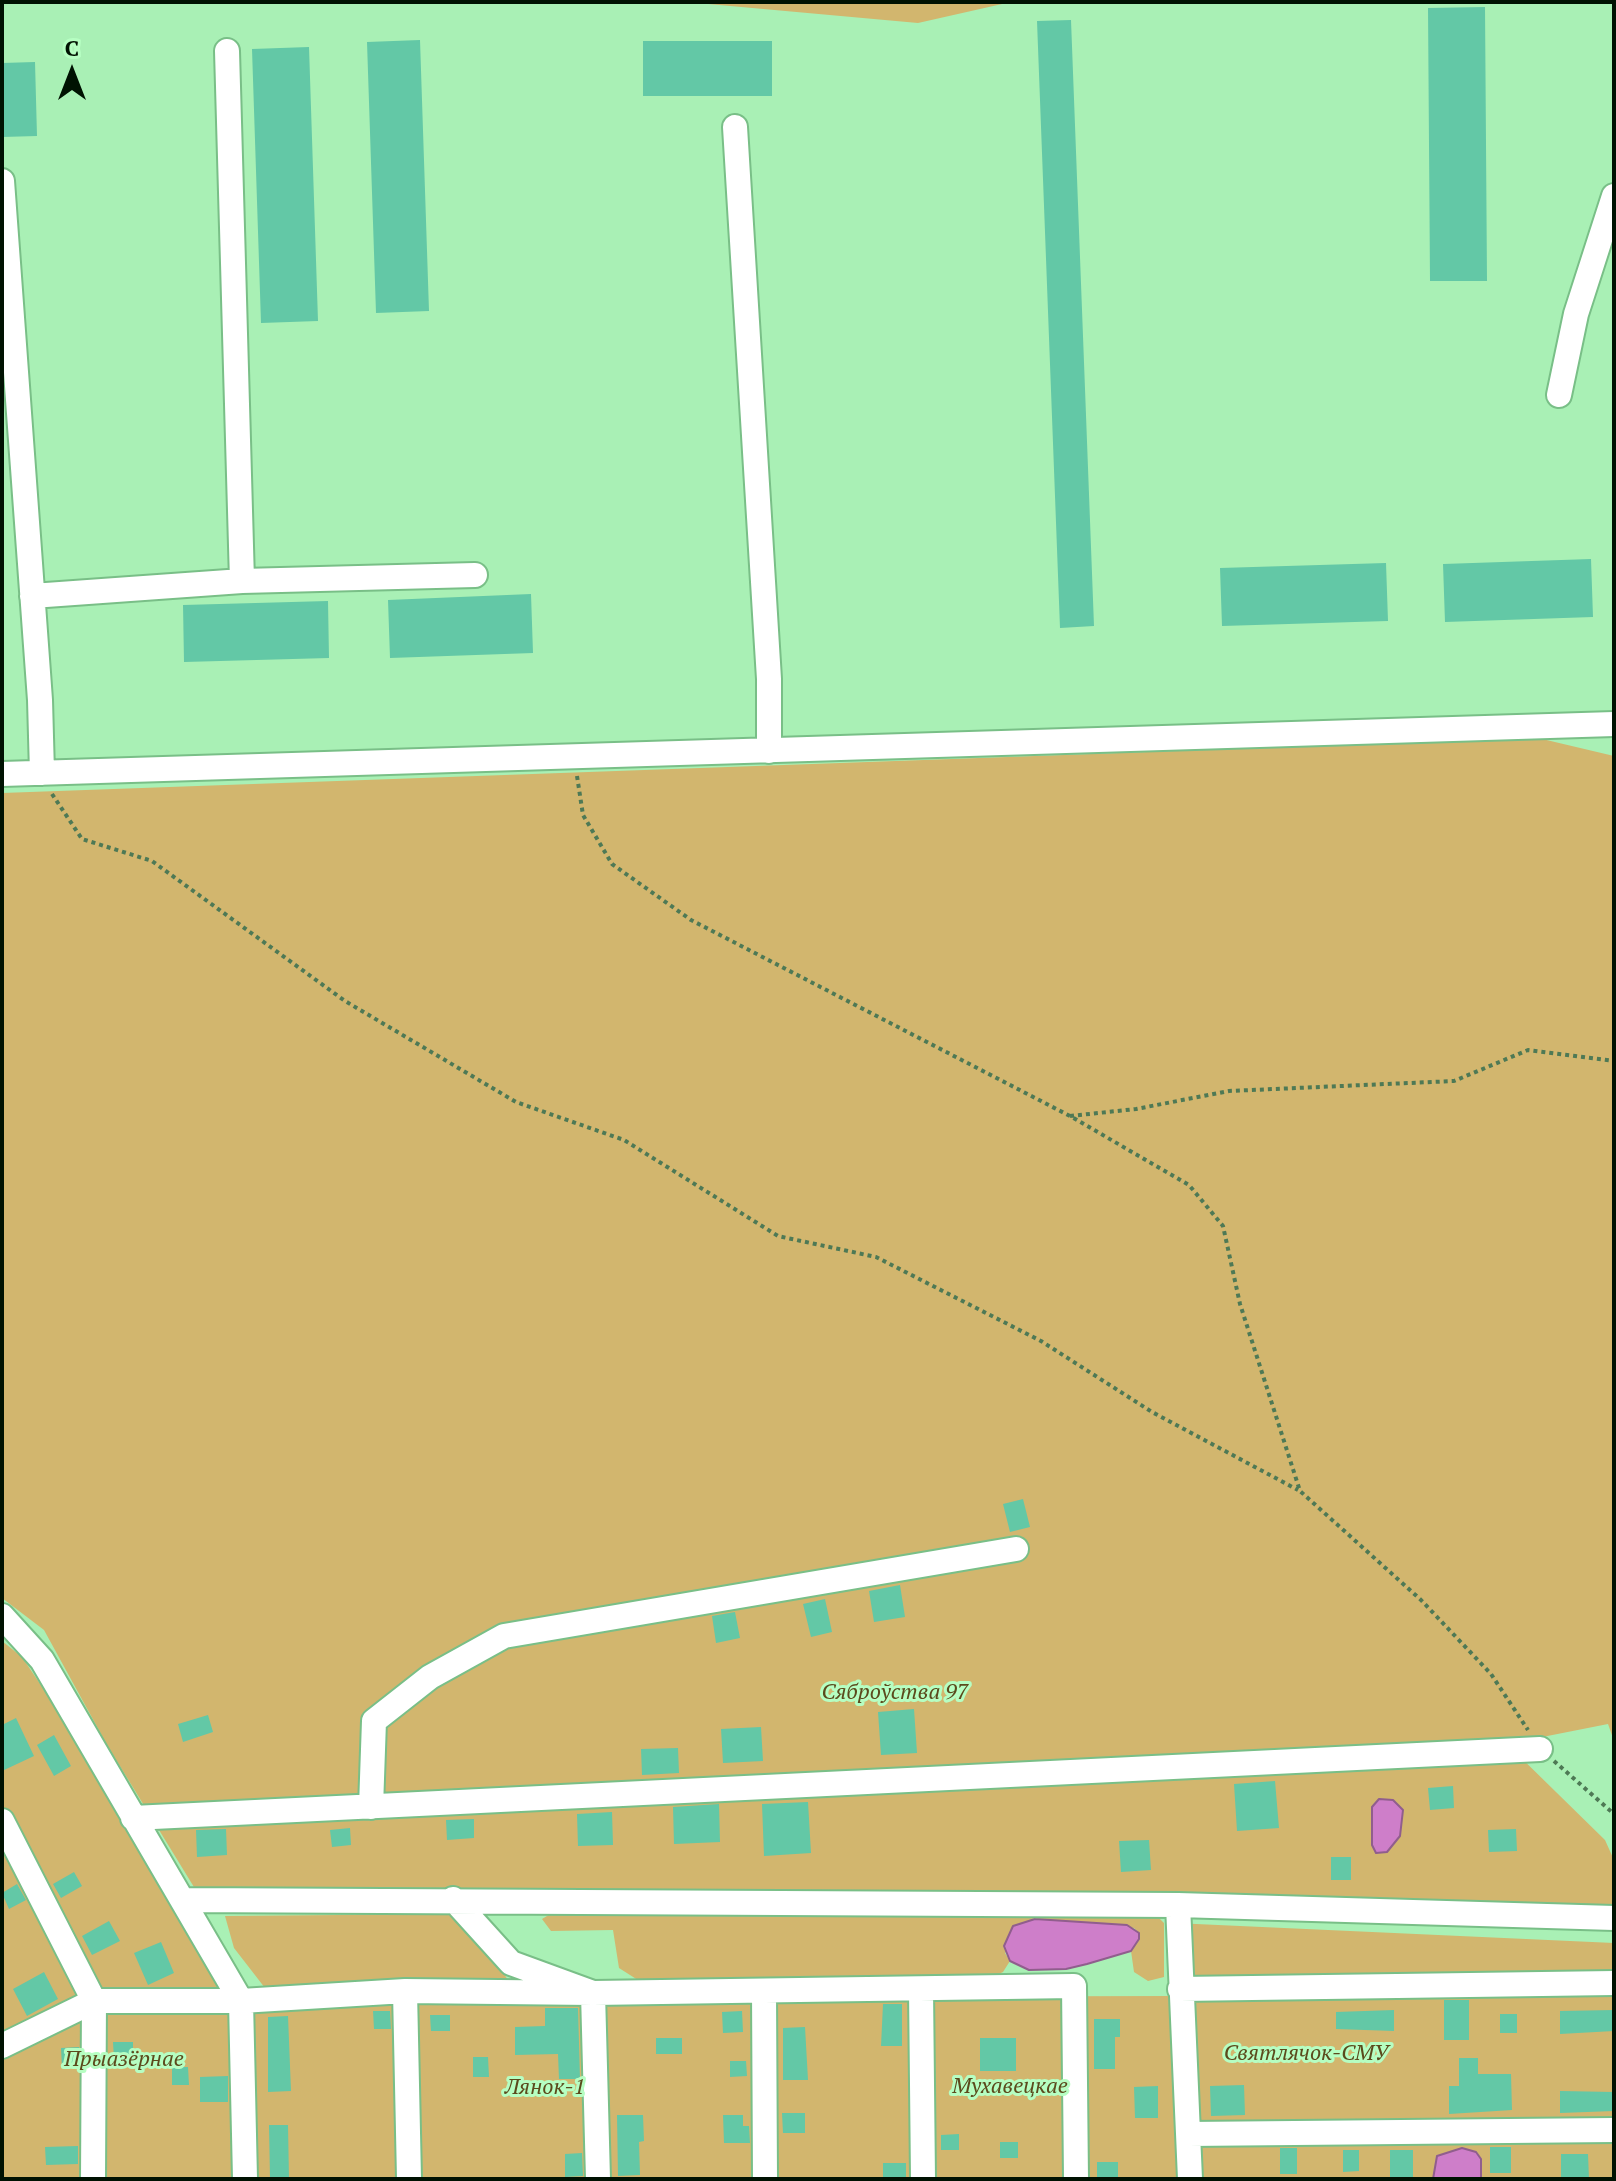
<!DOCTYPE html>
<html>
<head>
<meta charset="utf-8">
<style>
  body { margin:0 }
  #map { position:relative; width:1616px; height:2181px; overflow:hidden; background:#a9f0b5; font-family:"PT Serif",serif }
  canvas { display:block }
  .frame { position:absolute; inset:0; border:4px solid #001202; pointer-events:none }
  .north { position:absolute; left:32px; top:32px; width:80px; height:80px; -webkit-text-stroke:6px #b6fec2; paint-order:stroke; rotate:0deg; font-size:22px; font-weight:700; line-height:32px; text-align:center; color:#001202 }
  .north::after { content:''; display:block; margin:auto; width:28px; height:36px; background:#001202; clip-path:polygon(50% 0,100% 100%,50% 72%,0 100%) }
</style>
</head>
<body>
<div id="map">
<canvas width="1616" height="2181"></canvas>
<div class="frame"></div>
<div class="north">С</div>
</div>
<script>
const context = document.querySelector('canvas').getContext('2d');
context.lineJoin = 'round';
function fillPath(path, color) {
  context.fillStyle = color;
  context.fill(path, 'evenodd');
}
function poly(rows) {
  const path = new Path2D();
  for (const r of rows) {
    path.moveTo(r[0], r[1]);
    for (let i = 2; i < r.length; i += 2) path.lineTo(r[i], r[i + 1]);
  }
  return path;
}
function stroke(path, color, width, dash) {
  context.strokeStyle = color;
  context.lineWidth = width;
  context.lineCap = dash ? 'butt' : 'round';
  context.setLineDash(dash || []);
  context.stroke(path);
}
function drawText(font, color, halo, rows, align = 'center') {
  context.font = font + ' "PT Serif",serif';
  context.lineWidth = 6;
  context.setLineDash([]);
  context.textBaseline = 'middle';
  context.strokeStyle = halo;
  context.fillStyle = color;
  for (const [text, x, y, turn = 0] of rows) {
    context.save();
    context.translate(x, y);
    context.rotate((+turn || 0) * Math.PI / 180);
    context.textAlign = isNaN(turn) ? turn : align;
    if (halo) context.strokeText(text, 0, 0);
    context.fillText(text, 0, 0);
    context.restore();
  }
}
fillPath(poly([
  [686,2,1011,2,918,23],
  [1538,738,1614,756,1614,1741,1608,1724,1507,1744,1605,1840,1614,1860,1614,1911,197,1892,107,1745,44,1630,2,1598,2,793],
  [2,1641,22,1657,86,1752,240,2006,397,1998,1170,1996,1174,1923,1614,1943,1614,2179,2,2179],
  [1038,1909,1159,1918,1164,1923,1164,1977,1148,1981,1134,1972,1131,1951,1139,1933,1134,1928,1035,1919,1005,1953,1010,1961,1003,1972,984,1981,641,1982,619,1968,613,1930,551,1931,542,1919,552,1913],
  [453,1914,491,1952,509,1982,265,1988,234,1948,225,1916]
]), '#d2b66e');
const water = poly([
  [1379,1799,1393,1800,1403,1810,1400,1836,1387,1852,1376,1853,1372,1845,1372,1807,1379,1799],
  [1035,1919,1127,1925,1139,1933,1139,1939,1131,1951,1087,1964,1066,1969,1029,1970,1010,1961,1004,1946,1013,1926,1035,1919],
  [1462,2148,1476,2152,1481,2159,1481,2179,1433,2179,1437,2156,1462,2148]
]);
fillPath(water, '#ce7ec9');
stroke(water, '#905e8d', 2);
fillPath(poly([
  [1485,7,1487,281,1430,281,1428,8],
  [1071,20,1094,626,1060,628,1037,21],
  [420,40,429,311,376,313,367,42],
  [643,41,772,41,772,96,643,96],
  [309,47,318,321,261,323,252,49],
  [35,62,37,136,2,137,2,63],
  [1591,559,1593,617,1445,622,1443,564],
  [1386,563,1388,621,1222,626,1220,568],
  [531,594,533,653,390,658,388,600],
  [328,601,329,658,184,662,183,605],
  [1023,1499,1030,1527,1010,1532,1003,1504],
  [900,1585,905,1617,874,1622,869,1591],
  [825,1599,832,1632,811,1637,803,1604],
  [735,1612,740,1638,716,1643,712,1616],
  [914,1709,917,1753,881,1755,878,1712],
  [208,1715,213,1732,183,1742,178,1724],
  [16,1718,34,1756,2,1771,2,1725],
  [761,1727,763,1761,723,1763,721,1729],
  [54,1735,71,1766,54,1776,37,1745],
  [678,1748,679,1773,642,1775,641,1749],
  [1275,1781,1279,1828,1237,1831,1234,1784],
  [1453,1786,1454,1808,1430,1810,1428,1788],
  [808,1802,811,1853,764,1856,762,1804],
  [719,1804,720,1842,674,1844,673,1807],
  [612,1812,613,1845,578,1846,577,1814],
  [474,1819,474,1838,447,1840,446,1820],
  [350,1828,351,1845,332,1847,330,1830],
  [226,1829,227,1855,197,1857,196,1830],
  [1516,1829,1517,1851,1489,1852,1488,1830],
  [1149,1840,1151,1870,1121,1872,1119,1841],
  [1331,1857,1351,1857,1351,1880,1331,1880],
  [74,1872,82,1886,61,1898,53,1884],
  [17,1884,26,1900,9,1909,2,1893],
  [109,1921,120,1941,92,1955,82,1936],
  [161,1942,174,1973,148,1985,134,1953],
  [44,1972,58,1999,27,2016,13,1989],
  [1444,2000,1469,2000,1469,2040,1444,2040],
  [883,2004,902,2004,902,2046,881,2046],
  [545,2008,578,2008,580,2079,559,2079,558,2054,515,2055,515,2027,545,2026],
  [1394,2010,1394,2031,1336,2029,1336,2012],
  [1614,2010,1614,2031,1560,2034,1560,2011],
  [373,2011,390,2011,391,2029,374,2029],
  [742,2011,743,2032,723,2033,722,2012],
  [1500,2014,1517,2014,1517,2033,1500,2033],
  [430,2015,450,2015,450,2031,431,2031],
  [288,2016,291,2091,268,2092,268,2017],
  [1094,2019,1120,2019,1120,2037,1115,2037,1115,2069,1094,2069],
  [805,2027,808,2080,783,2080,783,2028],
  [656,2038,682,2038,682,2054,656,2054],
  [980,2038,1016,2038,1016,2071,980,2071],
  [113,2042,133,2042,133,2059,114,2060],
  [79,2047,79,2067,62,2068,61,2048],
  [473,2057,488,2057,489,2077,473,2077],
  [1459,2058,1478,2058,1478,2074,1511,2074,1512,2110,1449,2114,1449,2086,1459,2086],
  [730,2061,746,2061,747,2076,730,2077],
  [172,2067,188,2067,189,2085,172,2085],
  [228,2076,228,2102,200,2102,200,2077],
  [1244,2085,1245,2115,1211,2116,1210,2086],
  [1158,2086,1158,2118,1135,2118,1134,2087],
  [1560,2091,1614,2092,1614,2111,1560,2113],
  [782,2113,805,2113,805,2133,783,2133],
  [617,2115,643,2115,644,2141,639,2142,640,2175,618,2176],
  [723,2115,743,2115,743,2126,749,2126,750,2143,724,2143],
  [269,2125,288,2125,289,2179,270,2179],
  [959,2134,959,2150,941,2150,941,2135],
  [1000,2142,1018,2142,1018,2158,1000,2158],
  [78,2146,78,2164,46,2165,45,2147],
  [1490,2147,1511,2147,1511,2173,1490,2173],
  [1280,2148,1297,2148,1297,2174,1280,2174],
  [1343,2150,1359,2150,1359,2171,1343,2172],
  [1390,2150,1413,2150,1413,2179,1390,2179],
  [582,2153,583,2176,565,2177,565,2154],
  [1561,2154,1588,2154,1589,2179,1561,2179],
  [1097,2162,1118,2162,1118,2178,1097,2178],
  [883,2163,906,2163,906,2179,883,2179]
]), '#63c8a6');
const minor = poly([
  [735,127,769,679,769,751],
  [2,181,40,700,42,773],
  [1559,395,1576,314,1614,196],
  [242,581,475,575],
  [32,596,242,581,227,51],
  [2,774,1614,724],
  [2,1616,42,1660,241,2001,245,2179],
  [371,1807,374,1721,430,1677,504,1636,1016,1549],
  [133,1818,1540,1749],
  [2,1821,94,2001,93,2179],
  [453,1899,511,1963,593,1993,598,2179],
  [184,1900,1178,1905,1614,1918],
  [1178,1905,1190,2179],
  [921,1989,923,2179],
  [1180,1989,1614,1983],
  [405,1991,409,2179],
  [764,1991,765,2179],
  [2,2046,94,2001,241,2001,405,1991,593,1993,1074,1986,1076,2179],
  [1188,2134,1614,2130]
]);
stroke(minor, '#79bf87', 28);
stroke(poly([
  [630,2,630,4],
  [577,776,583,815,612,864,691,920,1070,1116,1189,1185,1223,1226,1240,1304,1300,1491,1421,1600,1491,1674,1528,1730],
  [52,794,82,839,152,861,345,1001,516,1102,624,1140,778,1236,876,1257,1041,1341,1152,1412,1298,1490],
  [1070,1116,1136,1109,1229,1091,1454,1081,1528,1050,1614,1061],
  [1554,1761,1614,1814]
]), '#4e7955', 4, [4, 4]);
stroke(minor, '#fff', 24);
drawText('italic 22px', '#5b4a1c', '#b6fec2', [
  ["Сяброўства 97",895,1693],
  ["Святлячок-СМУ",1306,2054],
  ["Прыазёрнае",124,2060],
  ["Мухавецкае",1010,2087],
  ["Лянок-1",545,2088]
]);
</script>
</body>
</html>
